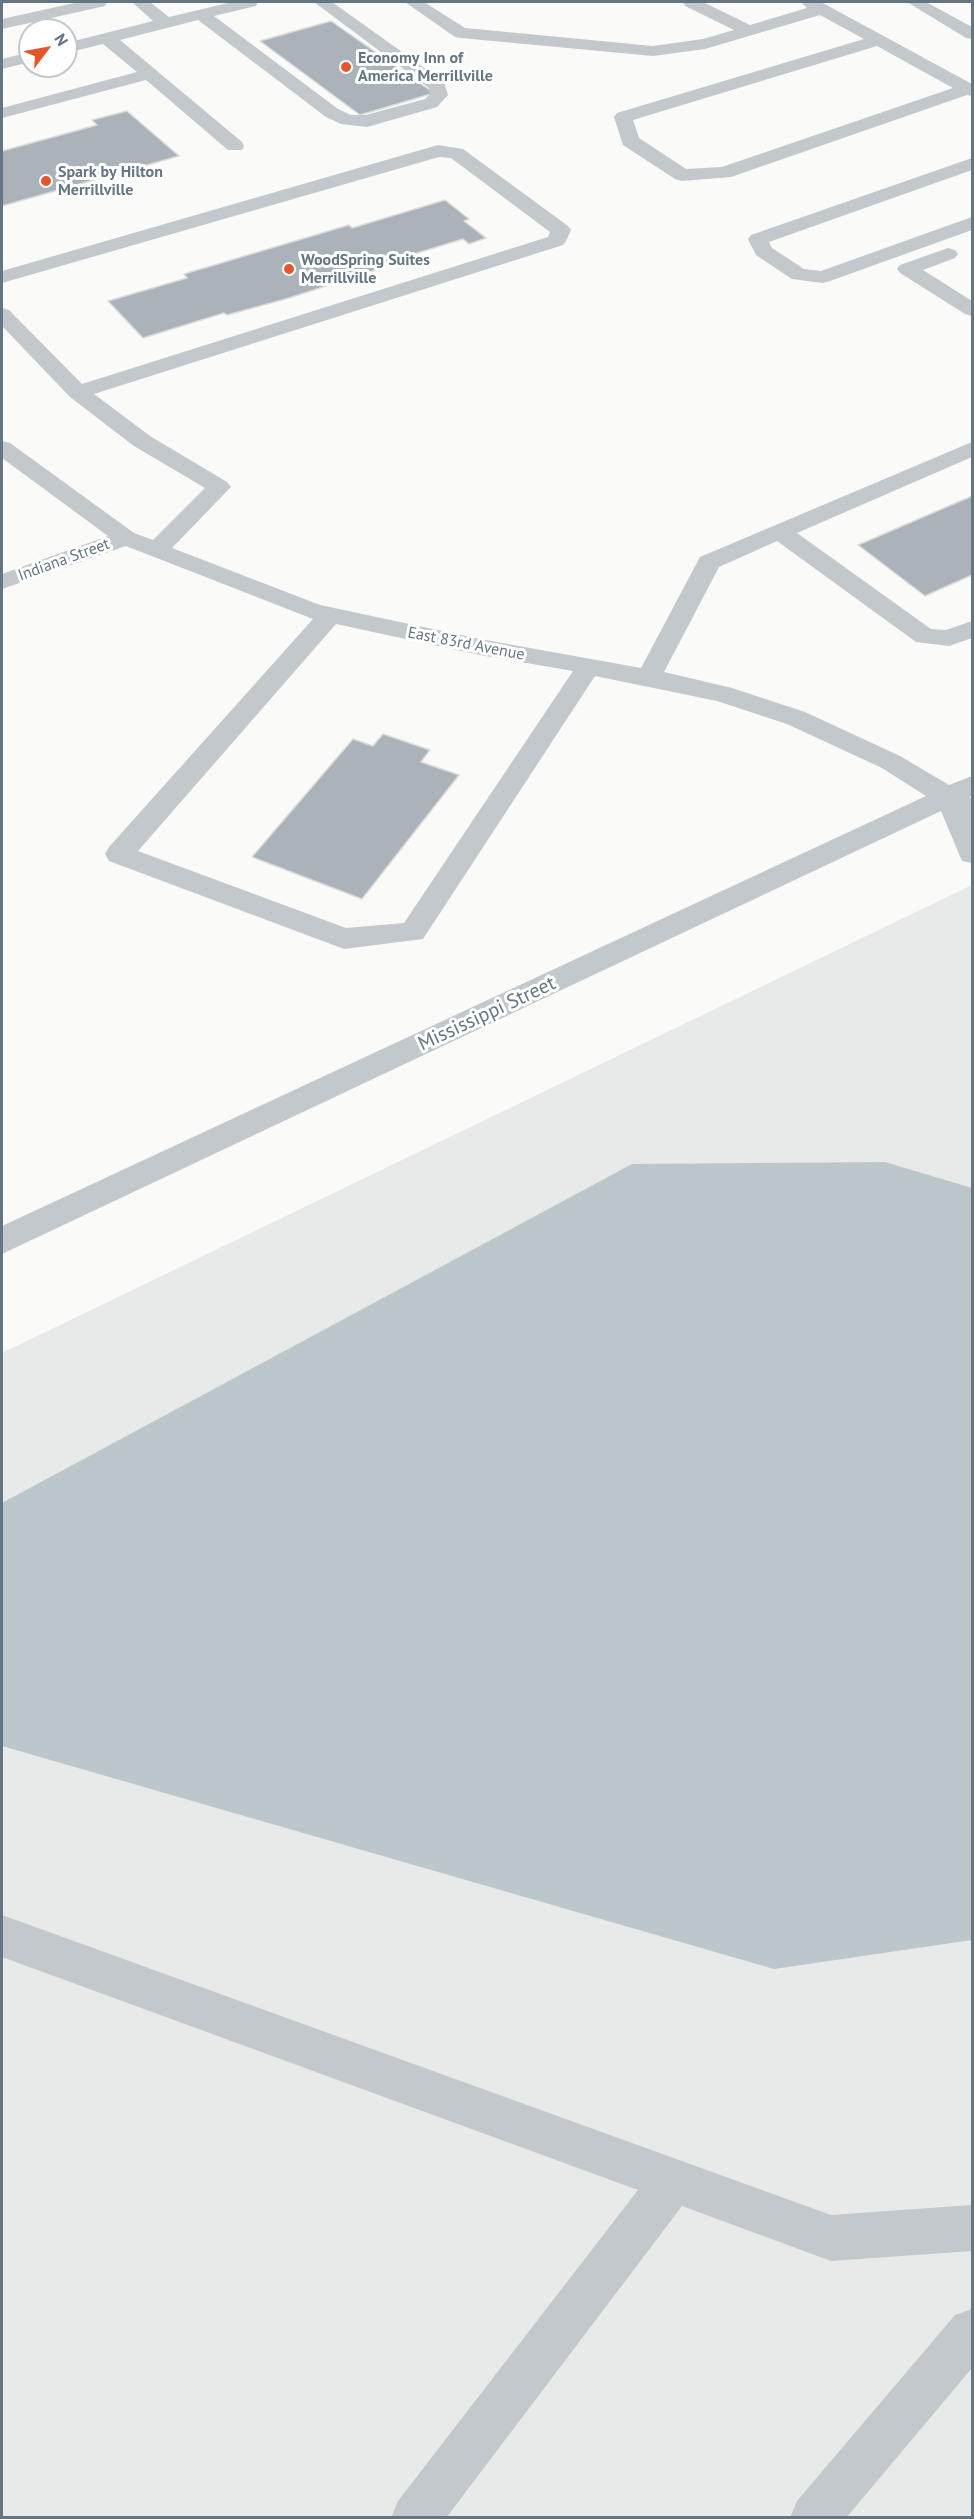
<!DOCTYPE html>
<html>
<head>
<meta charset="utf-8">
<style>
  body { margin:0 }
  #map { position:relative; width:974px; height:2519px; overflow:hidden; background:#fafaf8; font-family:"PT Sans",sans-serif }
  canvas { display:block }
  .frame { position:absolute; inset:0; border:3px solid #657683; pointer-events:none }
  .north { position:absolute; left:18px; top:18px; width:60px; height:60px; box-sizing:border-box; background:#fff; border:2px solid #c1c8cd; border-radius:50%; rotate:58deg; font-size:16px; font-weight:700; line-height:24px; text-align:center; color:#657683 }
  .north::after { content:''; display:block; margin:auto; width:21px; height:27px; background:#e4572e; clip-path:polygon(50% 0,100% 100%,50% 72%,0 100%) }
</style>
</head>
<body>
<div id="map">
<canvas width="974" height="2519"></canvas>
<div class="frame"></div>
<div class="north">N</div>
</div>
<script>
const context = document.querySelector('canvas').getContext('2d');
context.lineJoin = 'round';
function fillPath(path, color) {
  context.fillStyle = color;
  context.fill(path, 'evenodd');
}
function poly(rows) {
  const path = new Path2D();
  for (const r of rows) {
    path.moveTo(r[0], r[1]);
    for (let i = 2; i < r.length; i += 2) path.lineTo(r[i], r[i + 1]);
  }
  return path;
}
function stroke(path, color, width, dash) {
  context.strokeStyle = color;
  context.lineWidth = width;
  context.lineCap = dash ? 'butt' : 'round';
  context.setLineDash(dash || []);
  context.stroke(path);
}
function drawText(font, color, halo, rows, align = 'center') {
  context.font = font + ' "PT Sans",sans-serif';
  context.lineWidth = 6;
  context.setLineDash([]);
  context.textBaseline = 'middle';
  context.strokeStyle = halo;
  context.fillStyle = color;
  for (const [text, x, y, turn = 0] of rows) {
    context.save();
    context.translate(x, y);
    context.rotate((+turn || 0) * Math.PI / 180);
    context.textAlign = isNaN(turn) ? turn : align;
    if (halo) context.strokeText(text, 0, 0);
    context.fillText(text, 0, 0);
    context.restore();
  }
}
fillPath(poly([
  [972,885,972,2517,2,2518,2,1353]
]), '#e8e9e9');
fillPath(poly([
  [885,1162,972,1188,972,1940,774,1969,2,1746,2,1503,632,1164]
]), '#bbc7cb');
const building = poly([
  [331,21,434,93,360,115,260,41,331,21],
  [127,111,179,156,2,206,2,151,97,125,92,120,127,111],
  [445,200,469,219,464,221,486,238,469,244,463,239,391,261,394,264,289,298,227,315,224,313,143,338,108,301,187,278,184,274,349,225,352,228,445,200],
  [972,496,972,575,925,596,858,545,972,496],
  [383,734,430,750,421,762,459,775,362,899,252,857,353,739,373,746,383,734]
]);
fillPath(building, '#aab3b9');
stroke(building, '#dcdcda', 1.5);
fillPath(poly([
  [79,2,107,2,105,6,2,29,2,19,79,2],
  [132,2,150,2,169,17,232,2,258,2,256,6,214,16,338,109,351,115,366,115,425,99,430,94,429,88,314,2,332,2,444,82,448,95,437,107,367,127,341,124,326,117,198,20,120,40,242,142,244,146,242,150,228,150,146,80,2,118,2,108,137,72,103,44,66,53,66,43,153,21,132,2],
  [405,2,424,2,465,28,653,46,703,39,734,30,685,6,683,2,703,2,750,25,807,8,801,2,821,2,972,84,972,96,967,95,731,177,682,181,675,179,623,145,614,117,617,113,864,39,820,15,705,49,653,56,461,38,455,37,405,2],
  [877,46,953,88,722,167,686,169,639,138,633,120,877,46],
  [907,2,926,2,972,27,972,39,966,38,907,2],
  [30,52,30,62,2,69,2,59,30,52],
  [438,145,463,149,568,226,571,230,566,241,563,245,94,394,150,436,227,482,231,487,172,548,320,605,480,639,641,668,700,557,972,442,972,457,797,533,931,629,946,630,972,621,972,638,949,646,916,642,777,541,719,567,664,672,732,688,805,712,900,756,949,785,972,776,972,796,969,797,972,799,972,863,962,861,941,811,2,1254,2,1226,926,796,882,768,787,724,717,701,595,676,423,939,344,949,109,861,105,854,109,847,313,619,126,546,2,589,2,574,108,536,2,458,2,441,10,443,134,533,153,540,205,488,134,446,70,397,2,326,2,308,9,310,82,384,548,237,550,232,451,158,439,157,2,283,2,271,438,145],
  [336,624,480,655,573,671,404,923,346,928,138,851,336,624],
  [972,158,972,170,769,242,772,248,804,269,821,271,972,217,972,230,830,281,823,283,792,279,756,255,748,239,751,235,972,158],
  [948,248,955,250,958,254,955,258,923,270,972,301,972,316,965,314,900,273,897,269,900,265,948,248],
  [2,1915,831,2215,972,2205,972,2251,831,2261,682,2206,446,2518,391,2518,398,2501,638,2190,2,1957,2,1915],
  [972,2309,972,2368,846,2518,790,2518,797,2501,955,2315,972,2309]
]), '#c3c8cc');
for (const [x, y, r, color] of [
  [346,67,6,"#e4572e"],
  [46,181,6,"#e4572e"],
  [289,269,6,"#e4572e"]
]) {
  const dot = new Path2D();
  dot.arc(x, y, r, 0, 2 * Math.PI);
  context.fillStyle = color;
  context.fill(dot);
  stroke(dot, '#fff', 2);
}
drawText('bold 16px', '#657683', '#fff', [
  ["Economy Inn of",358,58],
  ["America Merrillville",358,76],
  ["Spark by Hilton",58,172],
  ["Merrillville",58,190],
  ["WoodSpring Suites",301,260],
  ["Merrillville",301,278]
], 'left');
drawText('16px', '#657683', '#fff', [
  ["Indiana Street",64,560,-20],
  ["East 83rd Avenue",466,644,11]
]);
drawText('20px', '#657683', '#fff', [
  ["Mississippi Street",487,1014,-25]
]);
</script>
</body>
</html>
